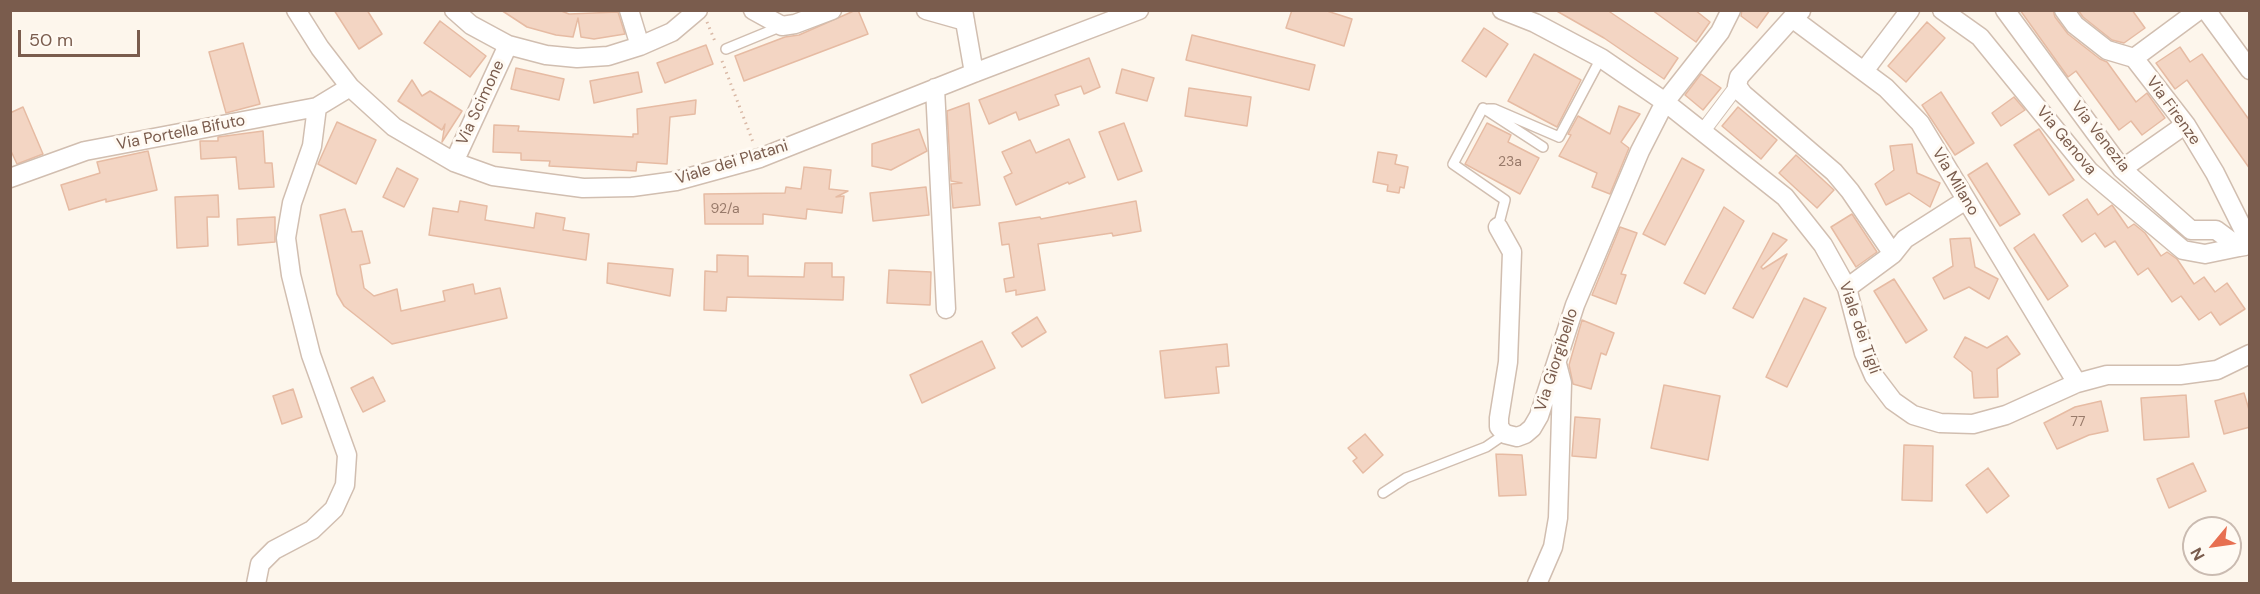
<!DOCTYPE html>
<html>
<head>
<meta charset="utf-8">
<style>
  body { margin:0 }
  #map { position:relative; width:2260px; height:594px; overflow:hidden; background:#fdf6ec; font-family:"DM Sans",sans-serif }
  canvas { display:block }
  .frame { position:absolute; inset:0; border:12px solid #7a5c4d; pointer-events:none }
  .north { position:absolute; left:2182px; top:516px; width:60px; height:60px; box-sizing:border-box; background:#fffaf3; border:2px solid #cabbb1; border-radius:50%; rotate:241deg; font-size:16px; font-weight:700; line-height:24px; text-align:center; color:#7a5c4d }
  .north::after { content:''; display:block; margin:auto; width:21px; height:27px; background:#e76f51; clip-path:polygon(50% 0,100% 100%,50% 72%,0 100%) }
  .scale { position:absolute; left:18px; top:30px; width:122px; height:27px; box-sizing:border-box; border:3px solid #7a5c4d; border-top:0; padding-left:8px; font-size:18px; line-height:21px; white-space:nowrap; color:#7a5c4d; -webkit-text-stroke:4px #fffaf3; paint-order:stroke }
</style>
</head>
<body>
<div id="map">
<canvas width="2260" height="594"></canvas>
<div class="frame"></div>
<div class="north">N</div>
<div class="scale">50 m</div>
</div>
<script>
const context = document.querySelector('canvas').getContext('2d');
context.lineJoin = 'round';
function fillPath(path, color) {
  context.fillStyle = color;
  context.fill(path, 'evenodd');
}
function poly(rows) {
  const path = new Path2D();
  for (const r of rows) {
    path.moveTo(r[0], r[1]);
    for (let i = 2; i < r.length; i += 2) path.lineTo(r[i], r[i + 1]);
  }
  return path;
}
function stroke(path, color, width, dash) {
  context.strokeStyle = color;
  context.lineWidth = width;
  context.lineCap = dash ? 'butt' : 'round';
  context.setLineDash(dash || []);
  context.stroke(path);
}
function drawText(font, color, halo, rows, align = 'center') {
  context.font = font + ' "DM Sans",sans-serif';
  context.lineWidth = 6;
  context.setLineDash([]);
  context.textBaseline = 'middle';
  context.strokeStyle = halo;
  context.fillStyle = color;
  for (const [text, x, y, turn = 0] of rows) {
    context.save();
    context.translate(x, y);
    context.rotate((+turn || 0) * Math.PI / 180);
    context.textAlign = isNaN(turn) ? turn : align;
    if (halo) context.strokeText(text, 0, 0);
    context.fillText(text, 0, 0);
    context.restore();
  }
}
const building = poly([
  [334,10,367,10,382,34,359,49,334,10],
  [501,10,559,10,569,14,618,12,625,34,594,39,581,37,578,18,573,37,556,35,527,27,501,10],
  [856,10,858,10,868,34,744,81,735,56,785,37,799,35,856,10],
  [1292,10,1324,10,1352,19,1344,46,1286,28,1292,10],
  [1555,10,1607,10,1678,58,1664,79,1604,38,1555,10],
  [1652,10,1695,10,1710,22,1696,42,1652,10],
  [1742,10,1770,10,1757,28,1741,16,1742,10],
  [2020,10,2053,10,2055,17,2068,34,2100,59,2107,62,2136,102,2147,93,2165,118,2142,135,2131,121,2119,130,2076,71,2068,77,2020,10],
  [2078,10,2132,10,2145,28,2124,43,2112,40,2083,17,2078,10],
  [440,21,486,56,470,77,424,43,440,21],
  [1927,22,1945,38,1906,82,1888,66,1927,22],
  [1484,28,1508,44,1486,77,1462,61,1484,28],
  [1192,35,1315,65,1309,90,1186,60,1192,35],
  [243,43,260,104,226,113,209,52,243,43],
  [706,45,713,64,665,83,657,63,706,45],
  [2180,47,2190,62,2202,54,2250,121,2250,169,2187,80,2175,89,2156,63,2180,47],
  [1534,54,1581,80,1557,127,1508,101,1534,54],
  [1089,58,1100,87,1084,94,1081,86,1055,95,1059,105,1019,120,1016,112,989,124,979,100,1089,58],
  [516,68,564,79,559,100,511,89,516,68],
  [1122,69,1154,78,1147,101,1116,93,1122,69],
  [638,72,642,92,594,103,590,81,638,72],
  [1701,74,1721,88,1703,110,1685,95,1701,74],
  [412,80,422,96,430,91,462,111,442,142,445,124,442,130,398,101,412,80],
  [1189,88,1251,97,1247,126,1185,116,1189,88],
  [1941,92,1974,143,1955,155,1922,105,1941,92],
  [2014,97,2025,110,2001,126,1992,113,2014,97],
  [696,100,695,114,670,117,667,164,637,162,636,171,549,166,550,161,521,160,521,153,493,152,494,125,519,126,518,131,633,137,633,134,638,134,637,109,696,100],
  [969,103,980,205,953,208,951,184,962,183,951,181,947,111,969,103],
  [1619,106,1640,114,1621,142,1629,148,1610,194,1592,187,1597,173,1559,156,1571,135,1568,134,1578,116,1610,134,1619,106],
  [23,107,43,154,17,164,10,149,10,113,23,107],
  [1738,107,1777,140,1761,159,1722,126,1738,107],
  [337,122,376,140,356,184,318,164,337,122],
  [1124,123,1142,171,1118,180,1099,132,1124,123],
  [1487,123,1511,135,1508,142,1539,158,1520,194,1465,164,1487,123],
  [919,129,927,151,891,170,872,166,872,144,919,129],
  [2039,129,2074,180,2049,195,2014,145,2039,129],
  [263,131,265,163,272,163,274,187,239,189,236,157,201,159,200,141,218,141,218,137,263,131],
  [1069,139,1085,177,1069,184,1068,182,1016,205,1004,177,1012,173,1002,152,1030,140,1036,153,1069,139],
  [1912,144,1917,173,1940,183,1930,207,1909,193,1886,205,1875,184,1894,170,1890,146,1912,144],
  [148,151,157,190,106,202,106,199,69,210,61,185,100,173,97,162,148,151],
  [1378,152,1397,155,1395,164,1408,167,1404,188,1400,187,1399,193,1387,191,1388,185,1373,182,1378,152],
  [1796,155,1834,190,1817,208,1779,173,1796,155],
  [1682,158,1704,170,1665,245,1643,234,1682,158],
  [1987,163,2020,214,2000,226,1968,175,1987,163],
  [804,167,831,170,829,189,848,191,836,197,844,196,842,213,807,209,806,219,763,214,763,224,705,224,704,194,785,193,786,187,801,189,804,167],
  [397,168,418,179,404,207,383,197,397,168],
  [926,187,929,215,873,221,870,193,926,187],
  [218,195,219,217,207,217,208,246,177,248,175,197,218,195],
  [2087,199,2098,215,2112,205,2128,228,2134,224,2145,233,2161,256,2167,252,2177,259,2194,284,2204,277,2215,292,2227,283,2245,309,2220,325,2211,312,2199,320,2181,296,2172,302,2148,268,2138,275,2115,241,2105,247,2095,233,2082,242,2063,215,2087,199],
  [460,201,487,206,485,220,534,228,536,213,565,218,563,230,589,234,586,260,429,235,433,208,458,212,460,201],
  [1136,201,1141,231,1113,236,1112,233,1038,244,1045,290,1016,295,1016,290,1006,292,1004,279,1014,277,1009,244,1002,245,999,223,1040,217,1041,219,1136,201],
  [1724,207,1744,221,1705,294,1684,283,1724,207],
  [345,209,352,232,362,231,370,263,360,265,364,288,374,296,397,289,401,311,445,301,443,291,473,284,475,294,500,288,507,318,392,344,344,306,337,294,320,215,345,209],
  [1852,214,1877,252,1856,267,1831,227,1852,214],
  [275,217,275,242,238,245,237,219,275,217],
  [1620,227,1637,233,1621,274,1626,275,1616,304,1592,295,1620,227],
  [1773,233,1787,240,1761,267,1763,269,1787,254,1753,318,1733,308,1773,233],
  [2034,234,2068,286,2048,300,2014,248,2034,234],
  [1970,238,1975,267,1998,279,1989,299,1969,287,1944,299,1933,278,1953,266,1950,239,1970,238],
  [717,255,748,256,748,276,804,277,805,263,832,263,832,277,844,277,843,300,727,297,726,311,704,310,705,271,717,272,717,255],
  [608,263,673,269,670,296,607,283,608,263],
  [889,270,931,272,930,305,887,303,889,270],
  [1894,279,1927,330,1906,343,1874,291,1894,279],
  [1804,298,1826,308,1787,387,1766,377,1804,298],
  [1037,317,1046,332,1022,347,1012,333,1037,317],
  [1582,320,1614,333,1606,355,1601,353,1591,389,1573,384,1569,365,1582,320],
  [2007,336,2020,354,1997,369,1998,397,1974,398,1972,372,1954,357,1965,337,1987,348,2007,336],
  [982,341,995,368,922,403,910,375,982,341],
  [1227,344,1229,366,1216,367,1219,393,1165,398,1160,351,1227,344],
  [373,377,385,401,363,412,351,388,373,377],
  [1664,385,1720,396,1708,460,1651,448,1664,385],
  [293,389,302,417,282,424,273,396,293,389],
  [2244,393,2250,413,2250,427,2224,434,2215,401,2244,393],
  [2186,395,2189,437,2144,440,2141,398,2186,395],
  [2101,401,2108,431,2089,435,2057,449,2044,423,2075,407,2101,401],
  [1575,417,1600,419,1596,458,1572,456,1575,417],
  [1365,434,1383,455,1363,473,1353,461,1357,458,1348,448,1365,434],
  [1904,445,1933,446,1932,501,1902,500,1904,445],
  [1496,454,1522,455,1526,495,1499,496,1496,454],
  [2193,463,2206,491,2169,508,2157,479,2193,463],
  [1988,468,2009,496,1987,513,1966,485,1988,468]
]);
fillPath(building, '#f3d5c3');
stroke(building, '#e6bba3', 1.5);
const service = poly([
  [726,49,782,26],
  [1488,109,1494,109,1559,137,1601,58],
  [1498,227,1505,200,1453,164,1483,108,1543,147],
  [1383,493,1406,478,1486,447,1505,434]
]);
const pedestrian = poly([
  [1703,131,1737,86]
]);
const minor = poly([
  [296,10,320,48,350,87,394,127,454,162,493,176,583,188,632,187,676,181,760,158,974,73,1139,10],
  [454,10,471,25,508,45,546,55,577,58,608,56,640,46,672,32,698,10],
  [629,10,640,46],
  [753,10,782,26,795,24,832,10],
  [926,10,965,21],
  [963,10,974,73],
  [1502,10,1535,23,1601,58,1665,102,1785,197,1823,245,1847,288,1864,353,1874,376,1893,401,1913,415,1940,423,1973,424,2006,415,2077,383,2107,375,2180,375,2217,370,2250,354],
  [1942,10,1980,37,2089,171,2183,250,2205,254,2239,247],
  [2005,10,2122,169,2191,230,2216,230,2239,247,2245,246],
  [2064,10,2075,25,2107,50,2134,58,2186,125,2215,173,2250,243],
  [2206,10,2250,70],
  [1801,11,1792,18,1739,77,1737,86,1743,94,1834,172,1850,191,1893,254],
  [1792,18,1886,88,1920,123,2077,383],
  [2134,58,2199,10],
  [1864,71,1910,10],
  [935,88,946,309],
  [454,162,508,45],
  [2122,169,2179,129],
  [10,178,85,151,317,107,350,87],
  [1498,227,1512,252,1508,362,1499,418,1499,427,1505,434,1517,437,1525,434,1532,428,1539,416,1575,305,1640,151,1665,102,1720,32,1731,10],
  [1847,288,1893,254,1905,239,1966,200],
  [256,584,260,564,274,550,312,530,334,509,345,485,347,455,311,355,291,275,286,238,292,203,312,146,317,107],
  [1537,584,1553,547,1558,518,1562,383,1557,364]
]);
stroke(service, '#d1beb0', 12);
stroke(pedestrian, '#d1beb0', 16);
stroke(minor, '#d1beb0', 21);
stroke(poly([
  [707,22,716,44],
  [722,61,753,142]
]), '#d9b8a5', 3, [1.5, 4.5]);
stroke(service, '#fff', 9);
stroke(pedestrian, '#fff', 14);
stroke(minor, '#fff', 18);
drawText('14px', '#987a6a', null, [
  ["23a",1510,162],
  ["92/a",725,209],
  ["77",2078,422]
]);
drawText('16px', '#7a5c4d', '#fffaf3', [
  ["Via Scimone",481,103,-65],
  ["Via Firenze",2173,111,54],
  ["Via Portella Bifuto",181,133,-11],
  ["Via Venezia",2100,137,52],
  ["Via Genova",2066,141,50],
  ["Viale dei Platani",732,163,-17],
  ["Via Milano",1955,182,59],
  ["Viale dei Tigli",1859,328,71],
  ["Via Giorgibello",1557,360,-72]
]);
</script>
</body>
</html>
